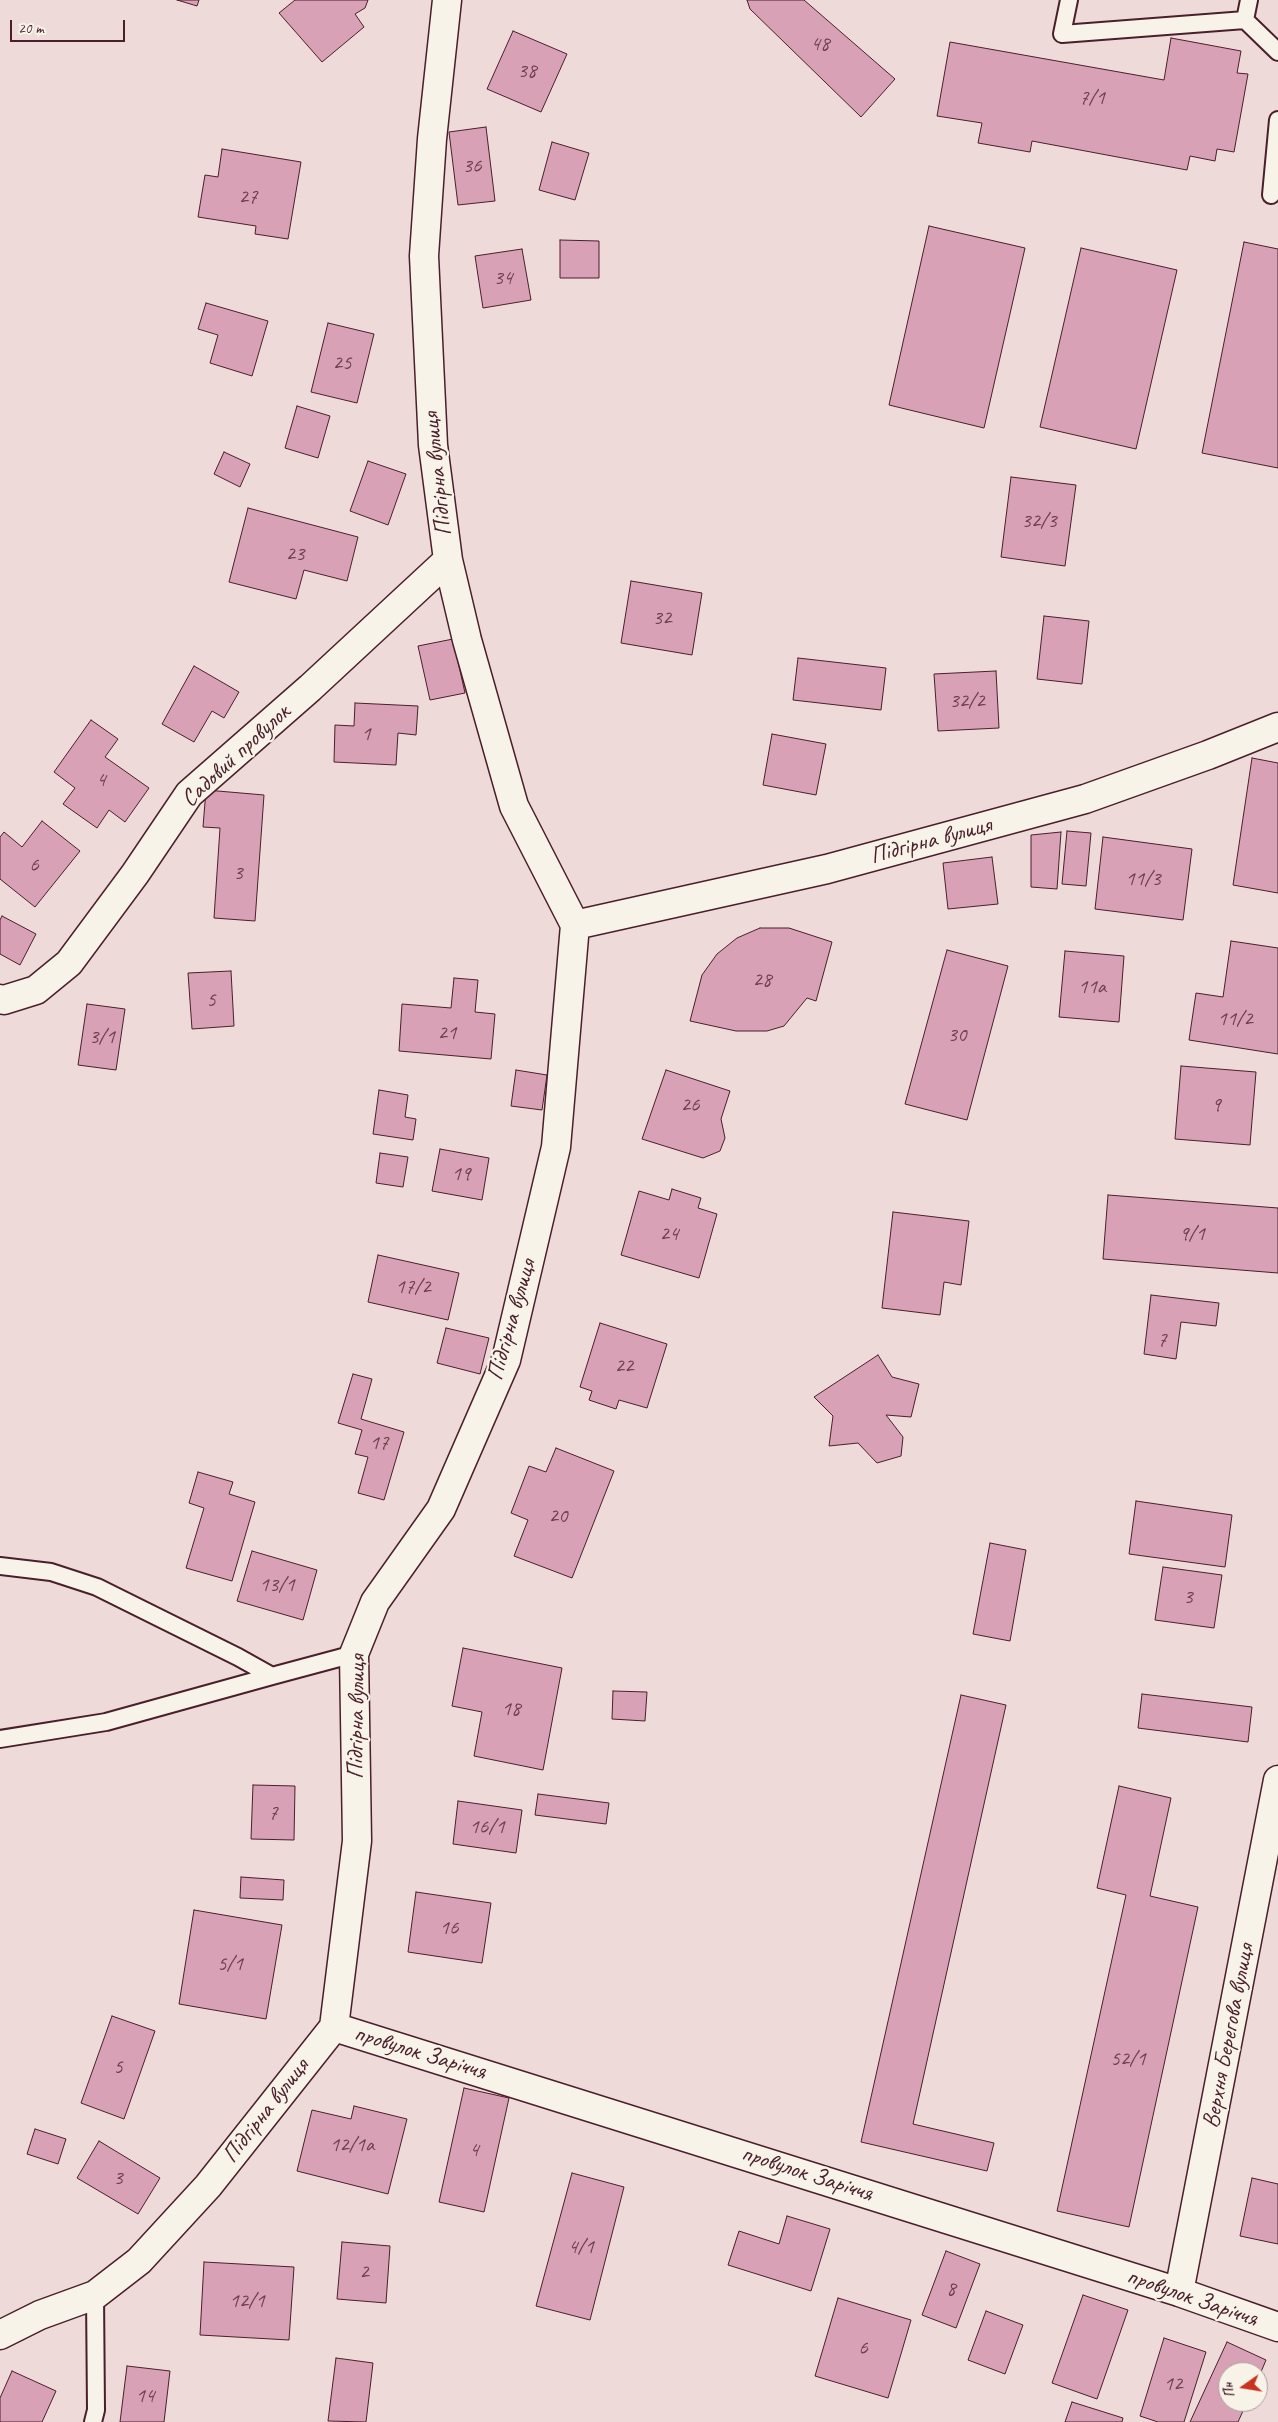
<!DOCTYPE html>
<html>
<head>
<meta charset="utf-8">
<style>
  body { margin:0 }
  #map { position:relative; width:1278px; height:2422px; overflow:hidden; background:#eedad9; font-family:Caveat,sans-serif }
  canvas { display:block }
  .north { position:absolute; left:1218px; top:2362px; width:50px; height:50px; box-sizing:border-box; background:#f7f3e8; border:1px solid #b29e9c; border-radius:50%; rotate:257deg; font-size:14px; font-weight:700; line-height:20px; text-align:center; color:#4a1f2b }
  .north::after { content:''; display:block; margin:auto; width:18px; height:22px; background:#c8321e; clip-path:polygon(50% 0,100% 100%,50% 72%,0 100%) }
  .scale { position:absolute; left:10px; top:20px; width:115px; height:22px; box-sizing:border-box; border:2px solid #4a1f2b; border-top:0; padding-left:6px; font-size:15px; line-height:18px; white-space:nowrap; color:#4a1f2b; -webkit-text-stroke:4px #f7f3e8; paint-order:stroke }
</style>
</head>
<body>
<div id="map">
<canvas width="1278" height="2422"></canvas>
<div class="north">Пн</div>
<div class="scale">20 m</div>
</div>
<script>
const context = document.querySelector('canvas').getContext('2d');
context.lineJoin = 'round';
function fillPath(path, color) {
  context.fillStyle = color;
  context.fill(path, 'evenodd');
}
function poly(rows) {
  const path = new Path2D();
  for (const r of rows) {
    path.moveTo(r[0], r[1]);
    for (let i = 2; i < r.length; i += 2) path.lineTo(r[i], r[i + 1]);
  }
  return path;
}
function stroke(path, color, width, dash) {
  context.strokeStyle = color;
  context.lineWidth = width;
  context.lineCap = dash ? 'butt' : 'round';
  context.setLineDash(dash || []);
  context.stroke(path);
}
function drawText(font, color, halo, rows, align = 'center') {
  context.font = font + ' Caveat,sans-serif';
  context.lineWidth = 4.5;
  context.setLineDash([]);
  context.textBaseline = 'middle';
  context.strokeStyle = halo;
  context.fillStyle = color;
  for (const [text, x, y, turn = 0] of rows) {
    context.save();
    context.translate(x, y);
    context.rotate((+turn || 0) * Math.PI / 180);
    context.textAlign = isNaN(turn) ? turn : align;
    if (halo) context.strokeText(text, 0, 0);
    context.fillText(text, 0, 0);
    context.restore();
  }
}
const building = poly([
  [177,0,199,0,197,6,177,0],
  [295,0,368,0,365,8,355,14,364,27,322,62,279,13,295,0],
  [747,0,804,0,895,79,861,117,750,9,747,0],
  [513,31,567,54,541,112,487,89,513,31],
  [1171,38,1241,51,1237,73,1248,74,1234,152,1217,149,1215,161,1190,156,1187,170,1032,141,1030,152,978,143,982,123,937,116,950,42,1164,80,1171,38],
  [486,127,495,201,458,205,449,132,486,127],
  [552,142,589,153,575,200,539,190,552,142],
  [222,149,301,162,288,239,255,234,256,226,198,217,205,175,218,177,222,149],
  [929,226,1025,248,984,428,889,405,929,226],
  [560,240,599,241,599,278,560,278,560,240],
  [1244,242,1278,249,1278,468,1202,453,1244,242],
  [1081,248,1177,270,1136,449,1040,427,1081,248],
  [522,249,531,300,483,308,475,256,522,249],
  [206,303,268,321,252,376,210,363,218,335,198,329,206,303],
  [328,323,374,334,357,403,311,392,328,323],
  [297,406,330,416,318,458,285,448,297,406],
  [224,452,250,464,240,487,214,474,224,452],
  [368,461,406,474,388,525,350,511,368,461],
  [1011,477,1076,485,1065,566,1001,557,1011,477],
  [248,508,358,537,347,581,304,570,296,599,229,582,248,508],
  [631,581,702,593,692,655,621,643,631,581],
  [1044,616,1089,621,1082,684,1037,679,1044,616],
  [453,639,465,693,430,700,418,646,453,639],
  [798,658,886,668,881,710,793,700,798,658],
  [194,666,239,692,224,718,212,711,194,742,162,724,194,666],
  [996,671,999,728,938,731,934,674,996,671],
  [355,703,418,706,416,735,398,733,396,765,334,762,335,725,354,726,355,703],
  [91,720,118,739,105,757,149,788,125,822,109,810,97,828,63,804,75,788,54,772,91,720],
  [772,734,826,744,816,795,763,785,772,734],
  [1252,758,1278,763,1278,893,1233,885,1252,758],
  [206,790,264,795,255,921,214,918,220,828,203,827,206,790],
  [42,821,80,851,35,907,0,879,0,837,4,832,22,847,42,821],
  [1067,831,1091,833,1086,886,1062,884,1067,831],
  [1061,832,1057,889,1031,887,1031,835,1061,832],
  [1103,837,1192,849,1183,920,1095,909,1103,837],
  [992,857,998,904,948,909,943,863,992,857],
  [2,916,36,934,20,965,0,954,0,920,2,916],
  [760,928,789,928,832,942,816,1001,807,998,784,1026,767,1031,736,1031,690,1021,702,975,717,954,737,938,760,928],
  [1231,941,1278,948,1278,1054,1189,1040,1196,993,1223,997,1231,941],
  [947,950,1008,966,967,1120,905,1104,947,950],
  [1065,951,1124,956,1119,1022,1059,1017,1065,951],
  [231,971,234,1026,192,1029,188,973,231,971],
  [454,978,478,980,475,1012,495,1014,491,1059,399,1051,402,1004,451,1008,454,978],
  [87,1004,125,1009,116,1070,78,1065,87,1004],
  [1181,1066,1256,1072,1250,1145,1175,1139,1181,1066],
  [516,1070,547,1075,542,1110,511,1106,516,1070],
  [666,1070,730,1091,721,1119,725,1138,720,1151,703,1158,642,1139,666,1070],
  [379,1090,408,1095,405,1117,416,1119,413,1140,373,1134,379,1090],
  [440,1149,489,1158,482,1200,432,1191,440,1149],
  [380,1153,408,1157,403,1187,376,1183,380,1153],
  [672,1189,701,1198,698,1208,717,1214,699,1278,621,1255,639,1191,669,1200,672,1189],
  [1108,1195,1278,1208,1278,1273,1103,1259,1108,1195],
  [893,1212,969,1221,961,1285,944,1282,940,1315,882,1308,893,1212],
  [378,1255,459,1273,448,1320,368,1302,378,1255],
  [1151,1295,1219,1303,1216,1326,1181,1322,1176,1359,1144,1354,1151,1295],
  [600,1323,667,1344,647,1408,619,1400,616,1409,589,1400,592,1391,580,1387,600,1323],
  [446,1328,489,1338,480,1374,437,1363,446,1328],
  [878,1355,892,1377,919,1384,911,1417,886,1415,903,1437,901,1456,877,1463,858,1443,829,1446,833,1416,814,1397,878,1355],
  [353,1374,372,1379,361,1419,404,1432,384,1500,358,1493,368,1457,355,1454,362,1430,338,1423,353,1374],
  [556,1448,614,1471,572,1578,514,1556,528,1520,511,1513,529,1466,546,1472,556,1448],
  [198,1472,233,1482,229,1494,255,1502,232,1581,186,1568,204,1508,189,1503,198,1472],
  [1136,1501,1232,1515,1225,1567,1129,1554,1136,1501],
  [990,1543,1026,1550,1010,1641,973,1634,990,1543],
  [252,1551,317,1570,303,1620,237,1601,252,1551],
  [1163,1567,1222,1575,1214,1628,1155,1620,1163,1567],
  [463,1648,562,1668,543,1770,474,1756,482,1712,452,1706,463,1648],
  [613,1691,647,1692,645,1721,612,1719,613,1691],
  [1142,1694,1252,1707,1248,1742,1138,1728,1142,1694],
  [961,1695,1006,1705,913,2124,994,2143,987,2171,861,2142,961,1695],
  [253,1785,295,1786,294,1840,251,1839,253,1785],
  [1119,1786,1171,1798,1150,1896,1198,1907,1129,2227,1057,2211,1126,1895,1097,1888,1119,1786],
  [538,1794,609,1803,606,1824,535,1815,538,1794],
  [458,1801,522,1810,516,1853,453,1844,458,1801],
  [241,1877,284,1880,283,1900,240,1898,241,1877],
  [416,1892,491,1903,482,1963,408,1952,416,1892],
  [194,1910,282,1925,266,2019,179,2004,194,1910],
  [112,2016,155,2031,124,2119,81,2103,112,2016],
  [464,2088,509,2098,484,2212,439,2202,464,2088],
  [354,2106,407,2119,388,2194,297,2171,312,2110,351,2119,354,2106],
  [35,2129,66,2139,58,2164,27,2154,35,2129],
  [99,2141,160,2178,138,2214,77,2178,99,2141],
  [572,2173,624,2187,590,2320,536,2306,572,2173],
  [1252,2178,1278,2184,1278,2244,1240,2236,1252,2178],
  [787,2216,830,2229,811,2291,728,2265,739,2231,779,2244,787,2216],
  [342,2242,390,2246,386,2303,337,2299,342,2242],
  [946,2251,980,2264,956,2328,922,2315,946,2251],
  [204,2262,294,2267,289,2340,200,2335,204,2262],
  [1083,2295,1128,2310,1097,2399,1052,2383,1083,2295],
  [838,2298,911,2320,888,2398,815,2376,838,2298],
  [986,2311,1023,2325,1005,2374,968,2360,986,2311],
  [1164,2338,1206,2352,1184,2422,1158,2422,1140,2416,1164,2338],
  [1227,2342,1266,2360,1258,2379,1258,2372,1228,2372,1228,2402,1247,2402,1238,2422,1190,2422,1227,2342],
  [336,2358,373,2363,366,2422,328,2421,336,2358],
  [127,2366,170,2371,164,2422,120,2422,127,2366],
  [12,2371,56,2391,42,2422,0,2422,0,2398,12,2371],
  [1072,2402,1123,2418,1122,2422,1065,2422,1072,2402]
]);
fillPath(building, '#d8a1b5');
stroke(building, '#4a1f2b', 1);
const service = poly([
  [1069,0,1062,34,1245,20,1278,52],
  [1245,20,1249,0],
  [1271,195,1278,120],
  [0,1566,51,1572,97,1587,238,1657,272,1676,354,1654],
  [0,1739,106,1722,272,1676],
  [93,2422,96,2410,95,2295]
]);
const minor = poly([
  [575,925,827,869,1085,799,1208,755,1278,727],
  [0,999,4,1000,36,990,69,963,135,874,189,794,310,688,448,560],
  [334,2027,1179,2292,1278,2327],
  [1179,2292,1278,1780],
  [0,2335,40,2315,95,2295,139,2261,208,2186,334,2027,357,1841,354,1654,375,1602,441,1509,506,1360,556,1147,575,925,514,806,467,640,448,560,433,445,424,256,432,139,447,0]
]);
stroke(service, '#4a1f2b', 20);
stroke(minor, '#4a1f2b', 31);
stroke(service, '#f7f3e8', 16);
stroke(minor, '#f7f3e8', 28);
drawText('21px', '#6e404e', null, [
  ["48",820,44],
  ["38",527,71],
  ["7/1",1092,98],
  ["36",472,166],
  ["27",248,197],
  ["34",503,278],
  ["25",342,363],
  ["32/3",1039,521],
  ["23",295,554],
  ["32",662,618],
  ["32/2",967,701],
  ["1",366,734],
  ["4",101,780],
  ["6",34,865],
  ["3",238,873],
  ["11/3",1143,879],
  ["28",762,980],
  ["11а",1092,987],
  ["5",211,1000],
  ["11/2",1235,1019],
  ["21",447,1033],
  ["30",957,1035],
  ["3/1",102,1037],
  ["26",690,1105],
  ["9",1216,1105],
  ["19",461,1174],
  ["24",669,1234],
  ["9/1",1192,1234],
  ["17/2",413,1287],
  ["7",1162,1340],
  ["22",624,1366],
  ["17",379,1443],
  ["20",558,1516],
  ["13/1",277,1585],
  ["3",1188,1597],
  ["18",511,1709],
  ["7",273,1813],
  ["16/1",487,1827],
  ["16",449,1928],
  ["5/1",230,1964],
  ["52/1",1128,2059],
  ["5",118,2067],
  ["12/1а",352,2145],
  ["4",474,2150],
  ["3",118,2178],
  ["4/1",581,2247],
  ["2",364,2272],
  ["8",951,2289],
  ["12/1",247,2301],
  ["6",863,2348],
  ["12",1173,2384],
  ["14",145,2396]
]);
drawText('24px', '#4a1f2b', '#f7f3e8', [
  ["Підгірна вулиця",438,474,-96],
  ["Садовий провулок",236,756,-43],
  ["Підгірна вулиця",931,841,-15],
  ["Підгірна вулиця",512,1320,-74],
  ["Підгірна вулиця",357,1717,-89],
  ["Верхня Берегова вулиця",1229,2036,-79],
  ["провулок Заріччя",420,2053,17],
  ["Підгірна вулиця",266,2111,-52],
  ["провулок Заріччя",807,2174,18],
  ["провулок Заріччя",1192,2298,19]
]);
</script>
</body>
</html>
